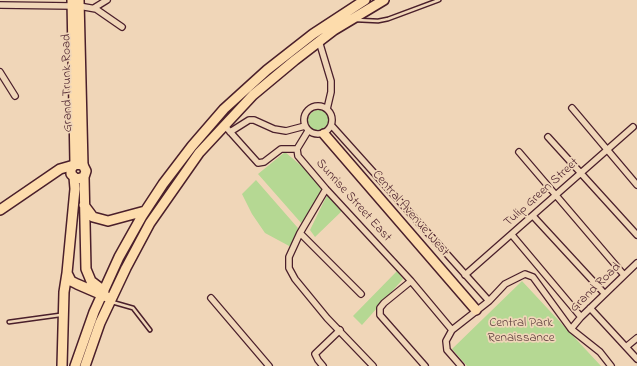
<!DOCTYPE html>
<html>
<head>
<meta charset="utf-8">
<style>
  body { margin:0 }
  canvas { display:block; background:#f0d6b8 }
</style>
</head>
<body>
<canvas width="637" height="366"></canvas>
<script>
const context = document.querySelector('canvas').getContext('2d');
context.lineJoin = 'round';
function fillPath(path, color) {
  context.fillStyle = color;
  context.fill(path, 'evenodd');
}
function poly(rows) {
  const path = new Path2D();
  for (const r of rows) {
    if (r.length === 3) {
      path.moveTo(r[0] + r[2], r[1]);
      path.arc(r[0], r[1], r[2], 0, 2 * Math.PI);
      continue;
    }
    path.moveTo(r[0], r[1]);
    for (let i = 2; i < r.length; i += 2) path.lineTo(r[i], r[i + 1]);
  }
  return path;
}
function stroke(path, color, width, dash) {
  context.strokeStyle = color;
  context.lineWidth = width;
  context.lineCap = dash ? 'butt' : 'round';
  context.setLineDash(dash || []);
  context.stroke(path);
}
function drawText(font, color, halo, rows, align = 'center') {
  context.font = font + ' "Indie Flower",sans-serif';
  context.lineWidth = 3.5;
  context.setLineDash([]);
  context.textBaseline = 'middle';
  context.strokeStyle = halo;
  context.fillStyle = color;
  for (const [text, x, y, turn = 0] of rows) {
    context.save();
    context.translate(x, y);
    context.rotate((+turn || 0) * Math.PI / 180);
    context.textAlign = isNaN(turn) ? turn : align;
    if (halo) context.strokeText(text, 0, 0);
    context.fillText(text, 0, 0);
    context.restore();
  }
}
fillPath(poly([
  [319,121,11],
  [285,152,325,186,302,224,258,174],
  [256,180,304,235,291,247,265,233,252,214,242,194],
  [328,193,344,209,315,237,310,230],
  [397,271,403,279,362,325,353,316],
  [522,281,601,366,467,366,452,349]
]), '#b5d893');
const service = poly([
  [357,20,378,21,388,19,439,0],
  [112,302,133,308,150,330],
  [9,322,60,315]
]);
const minor = poly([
  [0,5,72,6],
  [79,6,96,9,122,27],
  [94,8,107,0],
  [319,41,331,81,331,92,327,109],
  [0,72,15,96],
  [318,120,14],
  [572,108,637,185],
  [224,125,258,163,264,162,281,149,297,149],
  [332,126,489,301,505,284,525,274,533,277,571,329,600,352,611,366],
  [308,131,297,149,298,156,326,189,411,281,384,303,380,308,380,315,425,366],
  [230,132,249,120,254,120,274,129,286,131,305,126],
  [548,137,637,235],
  [519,152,624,275],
  [326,189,300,233,361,294],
  [533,216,604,293],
  [300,233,289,257,289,268,295,279,327,318,373,366],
  [512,235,581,317],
  [465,275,633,127],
  [411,281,452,330],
  [211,298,269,366],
  [590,308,637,359],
  [571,329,581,317,637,263],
  [626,347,637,338],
  [323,366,318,360,315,354,340,330],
  [461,366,447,350,446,341,452,330,489,301]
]);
const primary = poly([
  [72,0,75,164],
  [79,0,83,165],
  [324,134,476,310]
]);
const trunk = poly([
  [74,177,77,179,84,177,86,171,83,165,75,164,71,169,71,174,74,177,75,189,67,273,71,281,77,284,107,297],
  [84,177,86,269,91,281,104,291],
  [84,205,93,217,108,221,145,211],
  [0,210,60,169,74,165],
  [62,366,64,292,67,273],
  [75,366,94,312,119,257,142,216,163,184,192,146,224,109,267,70,313,34,365,0],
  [85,366,100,323,126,268,150,223,199,153,253,95,295,60,334,30,384,0]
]);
stroke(service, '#4a1f2b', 5.5);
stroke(minor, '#4a1f2b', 8);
stroke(primary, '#4a1f2b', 12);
stroke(trunk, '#4a1f2b', 12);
stroke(service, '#f0d6b8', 2.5);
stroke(minor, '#f0d6b8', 5.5);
stroke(primary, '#fddcac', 9);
stroke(trunk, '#fddcac', 9);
drawText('13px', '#4a1f2b', '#f0d6b8', [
  ["Grand Trunk Road",68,83,-91],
  ["Tulip Green Street",542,193,-42],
  ["Sunrise Street East",353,201,48],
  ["Central Avenue West",410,214,49],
  ["Grand Road",596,288,-44]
]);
drawText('13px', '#5a3b3b', '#f0d6b8', [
  ["Central Park",521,324],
  ["Renaissance",521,339]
]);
</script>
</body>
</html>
